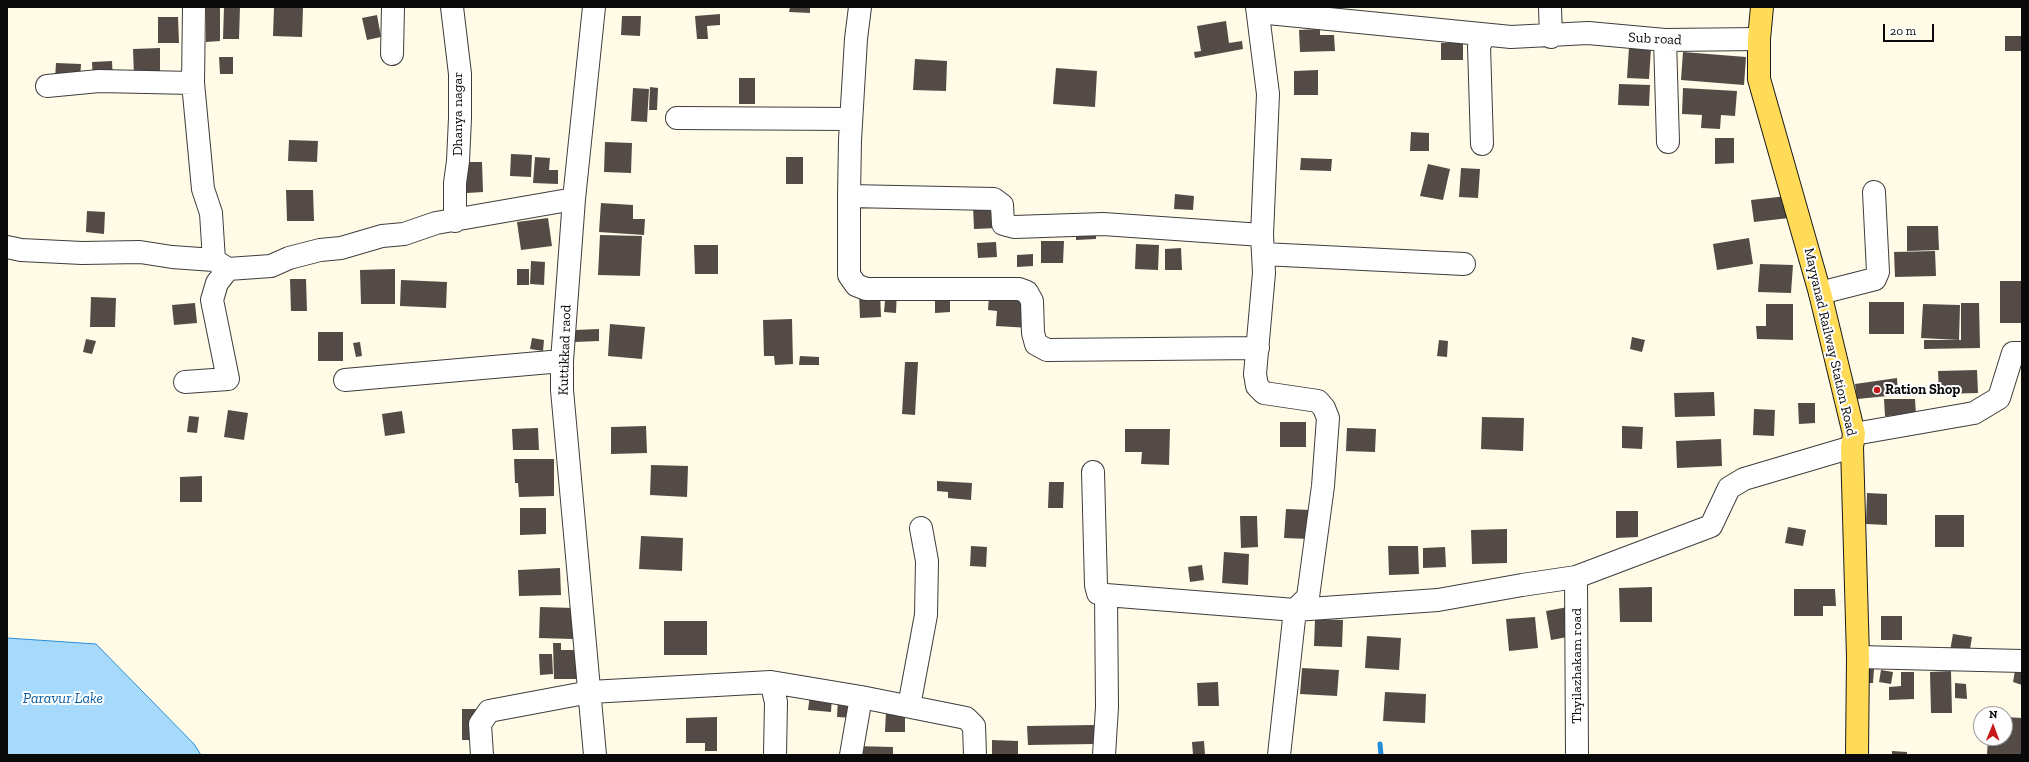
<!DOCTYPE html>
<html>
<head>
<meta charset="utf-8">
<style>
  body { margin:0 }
  #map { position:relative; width:2029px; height:762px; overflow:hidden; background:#fffbe7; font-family:"Zilla Slab",serif }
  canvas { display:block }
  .frame { position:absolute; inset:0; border:8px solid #0a0a0a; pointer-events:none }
  .north { position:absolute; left:1973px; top:706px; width:40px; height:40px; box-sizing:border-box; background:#fff; border:1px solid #9d9d9d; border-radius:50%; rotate:1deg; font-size:11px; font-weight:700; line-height:16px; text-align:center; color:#0a0a0a }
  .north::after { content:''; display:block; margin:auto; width:14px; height:18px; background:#c5181b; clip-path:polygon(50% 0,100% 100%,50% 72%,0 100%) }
  .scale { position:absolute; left:1883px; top:24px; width:51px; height:18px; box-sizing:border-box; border:2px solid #0a0a0a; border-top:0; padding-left:5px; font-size:12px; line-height:14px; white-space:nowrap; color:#0a0a0a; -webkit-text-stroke:3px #fff; paint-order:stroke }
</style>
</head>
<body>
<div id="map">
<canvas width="2029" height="762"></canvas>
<div class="frame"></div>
<div class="north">N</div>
<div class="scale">20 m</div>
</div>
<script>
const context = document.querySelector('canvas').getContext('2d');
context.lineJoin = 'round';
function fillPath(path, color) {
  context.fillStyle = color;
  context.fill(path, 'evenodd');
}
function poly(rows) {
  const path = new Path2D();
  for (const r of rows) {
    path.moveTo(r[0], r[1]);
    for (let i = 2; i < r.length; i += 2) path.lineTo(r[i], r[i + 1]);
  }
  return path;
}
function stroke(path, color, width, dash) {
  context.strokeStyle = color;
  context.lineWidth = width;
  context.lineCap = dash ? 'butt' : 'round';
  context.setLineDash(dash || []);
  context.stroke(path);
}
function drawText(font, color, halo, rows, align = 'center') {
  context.font = font + ' "Zilla Slab",serif';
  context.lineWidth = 4;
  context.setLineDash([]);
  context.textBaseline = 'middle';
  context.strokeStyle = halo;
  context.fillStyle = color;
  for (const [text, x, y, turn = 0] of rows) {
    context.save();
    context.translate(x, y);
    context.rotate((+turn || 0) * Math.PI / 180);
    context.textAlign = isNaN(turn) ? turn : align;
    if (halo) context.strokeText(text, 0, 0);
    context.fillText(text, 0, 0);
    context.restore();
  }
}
const water = poly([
  [7,638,96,644,194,744,201,755,7,755,7,638]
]);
fillPath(water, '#a7d9fb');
stroke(water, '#288dd9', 1);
stroke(poly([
  [1380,744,1381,755]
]), '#288dd9', 5);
fillPath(poly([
  [206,7,220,7,220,41,206,42],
  [224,7,240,7,239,39,223,39],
  [274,7,303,8,302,37,273,36],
  [790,7,810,7,810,13,789,12],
  [720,14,720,25,707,26,708,39,697,39,695,16],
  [377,15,381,37,367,40,362,18],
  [622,16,641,16,640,36,621,35],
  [158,17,178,17,179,43,158,43],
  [1226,21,1229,43,1242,41,1243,49,1195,58,1194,52,1201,51,1197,26],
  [1320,29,1320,35,1334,35,1335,51,1300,52,1299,30],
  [2005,36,2022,36,2022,51,2005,51],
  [1441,43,1463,43,1463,60,1441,60],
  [1629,47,1651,48,1649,79,1627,78],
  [160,48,160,76,134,76,133,49],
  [1683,52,1746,57,1744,85,1681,80],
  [219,57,233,57,233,74,220,74],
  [915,59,947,61,946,91,913,90],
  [112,61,113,81,93,81,92,62],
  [56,63,81,64,80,80,55,79],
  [1056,68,1097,71,1095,107,1053,104],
  [1318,70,1318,95,1294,95,1294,71],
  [739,78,755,78,755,104,739,104],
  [1619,84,1650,85,1649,106,1618,105],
  [650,87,658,88,657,110,649,110],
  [633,88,649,89,647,122,631,121],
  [1683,88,1737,91,1735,116,1721,115,1720,129,1701,128,1702,115,1682,114],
  [1411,132,1429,133,1429,151,1410,151],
  [1715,138,1734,138,1734,163,1715,164],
  [289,140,318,141,317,162,288,161],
  [605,142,632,143,631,173,604,172],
  [511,154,532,155,531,177,510,176],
  [535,157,550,158,549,170,558,170,558,184,533,183],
  [786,157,803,157,803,184,786,184],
  [1301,158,1332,159,1331,171,1300,170],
  [467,162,482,162,483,192,467,193],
  [1428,164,1450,169,1443,200,1420,196],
  [1461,168,1480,169,1478,198,1459,197],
  [286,190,313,190,314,221,287,221],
  [1175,194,1194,196,1193,210,1174,209],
  [1787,196,1789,218,1754,222,1751,200],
  [601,203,633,205,633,219,645,219,644,235,599,232],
  [973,205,998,205,998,228,974,229],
  [87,211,105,212,104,234,86,232],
  [548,218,552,246,521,250,517,222],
  [1907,226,1938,226,1939,250,1907,251],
  [1076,231,1096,231,1096,239,1076,240],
  [600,235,642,236,640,276,598,275],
  [1749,238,1753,264,1717,270,1713,244],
  [1041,241,1064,241,1063,263,1041,263],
  [996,242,997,257,978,258,977,243],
  [1136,244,1159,245,1158,270,1135,269],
  [694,245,718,245,718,274,695,274],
  [1181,248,1182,270,1165,270,1165,249],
  [1935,251,1936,276,1895,277,1894,252],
  [1033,254,1033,266,1017,267,1017,255],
  [531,261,545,262,544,285,530,284],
  [1760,264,1793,265,1791,293,1758,292],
  [395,269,395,304,361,304,360,270],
  [517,269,529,269,529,285,517,285],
  [290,279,306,279,307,311,291,311],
  [401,280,447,282,446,308,400,306],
  [2000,281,2022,281,2022,323,2000,323],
  [886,290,897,290,896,313,884,312],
  [935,291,950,291,950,312,935,313],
  [859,292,880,292,881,317,860,318],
  [989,295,1031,298,1030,328,996,326,997,311,988,310],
  [91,297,116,298,115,327,90,327],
  [1869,302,1904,302,1904,334,1869,334],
  [195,303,197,323,174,325,172,305],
  [1961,303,1979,303,1980,348,1924,349,1924,340,1961,340],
  [1766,304,1793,304,1793,340,1757,339,1756,326,1766,326],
  [1923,304,1960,305,1959,340,1921,338],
  [792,319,793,364,775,365,774,356,764,356,763,320],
  [610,324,645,327,642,359,608,356],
  [599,329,599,341,574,342,574,330],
  [318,332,343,332,343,361,318,361],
  [1632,337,1645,340,1642,352,1630,349],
  [532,338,544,340,543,351,530,349],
  [86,339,96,341,92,354,83,352],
  [1439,340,1448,341,1447,357,1437,356],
  [360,342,362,356,356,357,353,343],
  [800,356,819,357,819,365,799,365],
  [905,362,918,362,915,415,902,414],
  [1977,370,1978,393,1939,394,1938,371],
  [1897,378,1898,395,1857,399,1855,384],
  [1714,392,1715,416,1675,417,1674,393],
  [1884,399,1915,399,1916,415,1885,416],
  [1798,403,1815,403,1815,423,1799,424],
  [1754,409,1775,410,1774,436,1753,435],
  [228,410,248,413,244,440,224,437],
  [402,411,405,433,385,436,382,414],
  [189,416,199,417,197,433,187,432],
  [1482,417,1524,418,1523,451,1481,449],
  [1280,422,1306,422,1306,447,1280,447],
  [646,426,647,453,611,454,611,427],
  [1622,426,1643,427,1642,449,1622,448],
  [538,428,539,450,513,450,512,429],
  [1347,428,1376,429,1375,452,1346,451],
  [1125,429,1170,429,1169,465,1141,464,1142,452,1125,452],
  [1721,439,1722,466,1677,468,1676,441],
  [514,459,554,459,554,496,519,497,518,483,515,483],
  [651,465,688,466,687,497,650,495],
  [202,476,202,502,180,502,180,477],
  [937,481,972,483,971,500,948,498,948,492,937,491],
  [1049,482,1064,482,1063,508,1048,508],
  [1867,493,1887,494,1887,525,1866,524],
  [520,508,546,508,546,534,520,535],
  [1286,509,1311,510,1310,539,1284,538],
  [1616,511,1638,511,1638,537,1616,538],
  [1935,515,1964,515,1964,547,1935,547],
  [1240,516,1257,516,1258,547,1241,548],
  [1788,527,1806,530,1803,546,1785,543],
  [1507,529,1507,563,1472,564,1471,530],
  [641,536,683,538,682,571,639,569],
  [971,546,987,547,986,567,970,566],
  [1388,546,1418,546,1419,574,1389,575],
  [1445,547,1446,567,1423,568,1423,548],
  [1224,552,1249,554,1248,585,1222,583],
  [1202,565,1204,580,1190,582,1188,567],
  [560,568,561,595,519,596,518,570],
  [1652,587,1652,622,1620,622,1619,588],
  [1794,589,1835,589,1836,606,1823,606,1823,616,1794,616],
  [540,607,574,608,573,639,539,638],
  [1568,607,1573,636,1551,640,1546,611],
  [1881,616,1902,616,1902,640,1881,640],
  [1535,617,1538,648,1509,651,1506,619],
  [1315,619,1343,620,1342,647,1314,646],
  [664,621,707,621,707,655,664,655],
  [1953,634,1972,637,1969,655,1950,651],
  [1367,636,1401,638,1399,670,1365,668],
  [553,643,561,643,561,650,576,650,577,679,554,679],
  [539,654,552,654,553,674,540,675],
  [1302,668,1339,670,1337,696,1300,694],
  [1866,669,1874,669,1873,683,1865,683],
  [1881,670,1893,672,1891,684,1879,682],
  [1951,671,1952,713,1931,713,1930,672],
  [2015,671,2022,673,2022,685,2013,682],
  [1901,672,1914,672,1914,699,1889,700,1889,687,1901,686],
  [1218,682,1219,706,1198,706,1197,683],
  [1955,683,1966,684,1967,699,1955,698],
  [1385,692,1426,694,1425,723,1383,721],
  [810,695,832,696,831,712,808,710],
  [838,698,855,699,854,718,837,717],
  [462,709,477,709,477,740,462,740],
  [886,711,905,712,905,732,885,732],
  [717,717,717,751,705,751,705,743,686,743,686,718],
  [2005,717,2022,718,2022,755,1987,755,1988,738,2005,738],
  [1094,725,1094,744,1028,745,1027,726],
  [992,740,1018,741,1018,755,992,755],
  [1204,741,1205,755,1193,755,1192,742],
  [855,746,893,747,893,755,854,755],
  [1892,751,1907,752,1907,755,1892,755]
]), '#544b46');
const minor = poly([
  [194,7,193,83,203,189,211,213,214,260],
  [452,7,460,74,460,118,458,161,455,183,455,221],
  [594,7,574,199,562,361,562,390,595,755],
  [860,7,856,39,850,140,849,196,994,199,1002,205,1003,224,1014,227,1103,224,1262,235],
  [1550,7,1551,37],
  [1258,12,1511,37,1588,33,1665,40,1759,39],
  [1665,40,1668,142],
  [392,54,393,7],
  [47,86,99,81,193,83],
  [677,118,851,119],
  [1482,144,1479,46,1485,35],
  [849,196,849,275,856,285,866,289,1019,289,1027,292,1032,301,1033,333,1036,344,1047,350,1258,348],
  [7,247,21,250,82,253,140,252,172,257,214,260,228,269,271,266,289,258,320,250,341,248,382,236,404,234,436,223,574,199],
  [1263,254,1464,264],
  [1820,293,1875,279,1878,272,1874,192],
  [345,380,562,361],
  [185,382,228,379,212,300,217,283,228,269],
  [1854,434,1974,413,1999,398,2013,353,2022,353],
  [1093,472,1096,585,1098,593,1106,595],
  [1576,577,1577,755],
  [1858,657,2022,661],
  [771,682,776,702,775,755],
  [909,706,926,615,927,561,921,528],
  [482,755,480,724,489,711,590,692,771,682,861,697,966,718,974,726,975,755],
  [851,755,861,697],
  [1104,755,1107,707,1106,595,1295,610,1308,597,1323,486,1328,418,1324,408,1318,401,1264,393,1257,386,1255,374,1264,273,1262,235,1268,94,1257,7],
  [1279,755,1295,610,1438,600,1522,585,1576,577,1711,526,1729,488,1744,479,1852,447]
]);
const major = poly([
  [1762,7,1759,39,1759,79,1820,293,1854,434,1852,447,1858,657,1857,755]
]);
stroke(minor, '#3d3d3d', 24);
stroke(major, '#1b1b1b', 24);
stroke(minor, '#fff', 22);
stroke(major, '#ffdb57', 22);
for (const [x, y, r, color] of [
  [1877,390,4,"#c5181b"]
]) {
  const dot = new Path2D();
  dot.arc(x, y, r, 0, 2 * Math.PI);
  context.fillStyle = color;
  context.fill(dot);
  stroke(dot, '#fff', 1.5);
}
drawText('14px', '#0a0a0a', '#fff', [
  ["Sub road",1655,39,3],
  ["Dhanya nagar",458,114,-90],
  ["Mayyanad Railway Station Road",1830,342,77],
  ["Kuttikkad raod",565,350,-88],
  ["Thyilazhakam road",1577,666,-90]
]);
drawText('bold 14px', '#0a0a0a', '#fff', [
  ["Ration Shop",1885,390]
], 'left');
drawText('italic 15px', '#0b5da5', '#fff', [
  ["Paravur Lake",63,699]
]);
</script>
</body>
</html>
